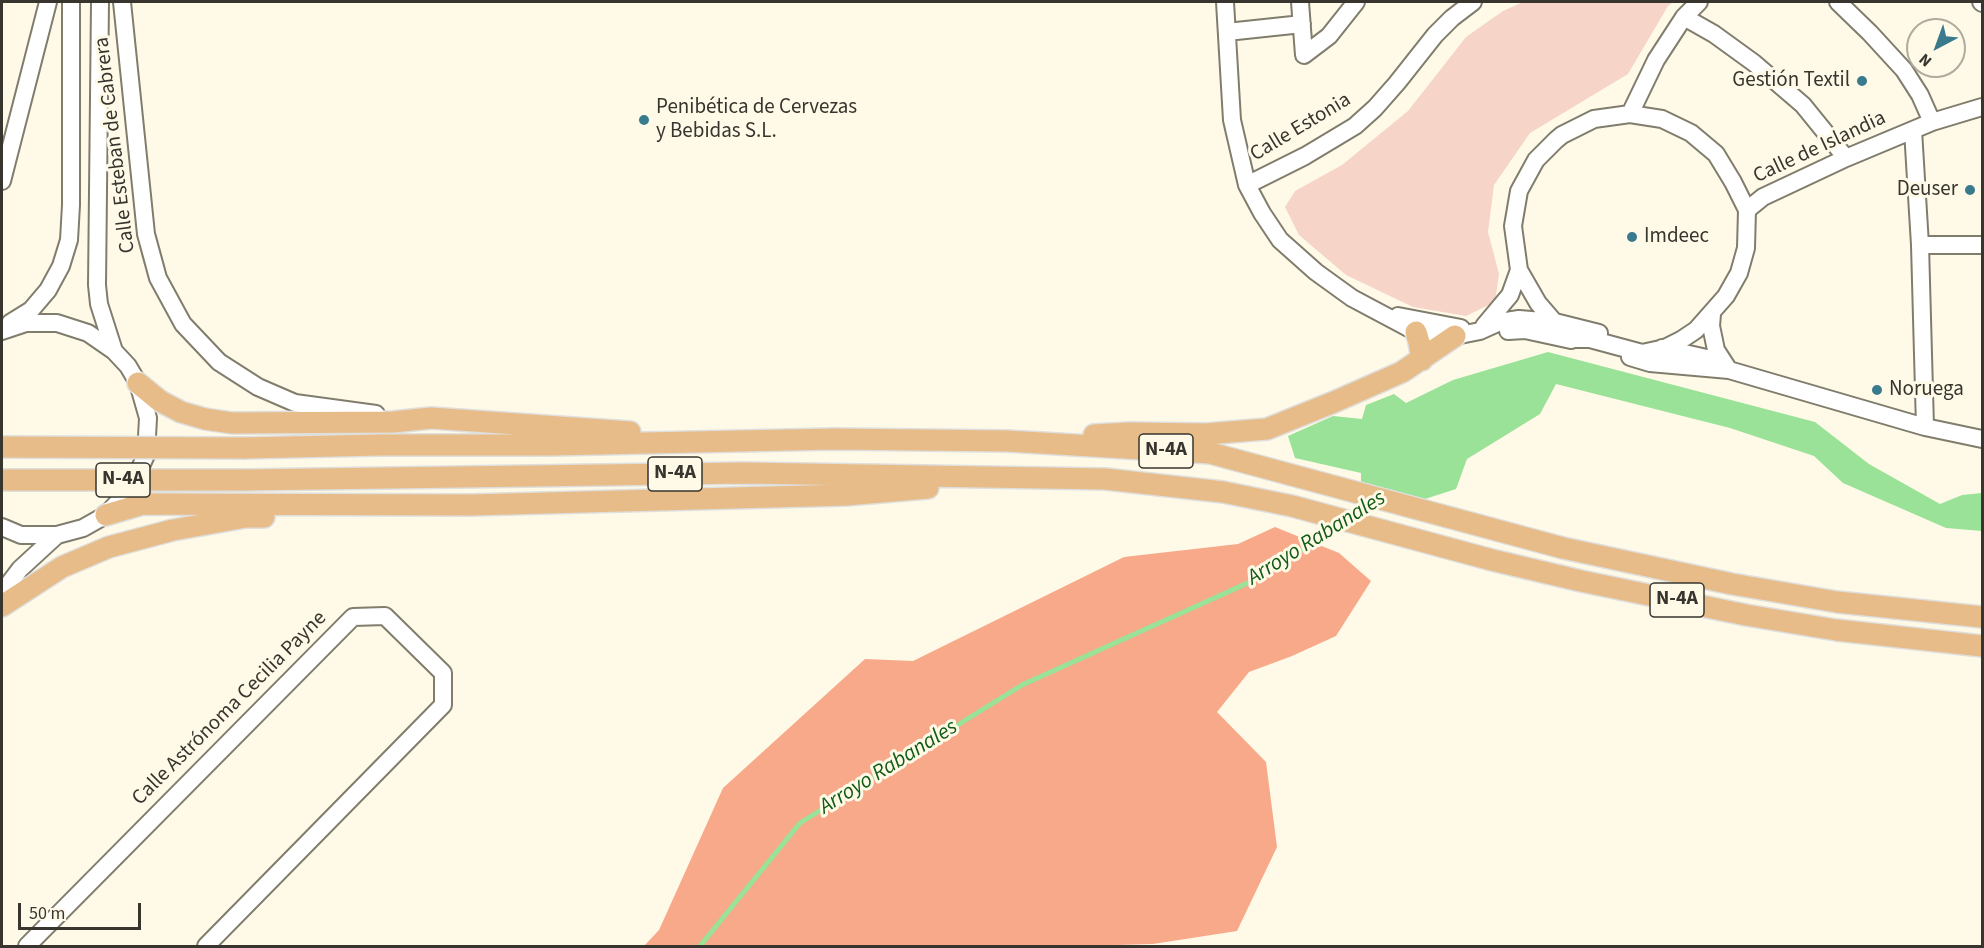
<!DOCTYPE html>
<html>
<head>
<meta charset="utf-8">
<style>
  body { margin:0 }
  #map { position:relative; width:1984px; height:948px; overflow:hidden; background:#fffae8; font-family:"Source Sans 3",sans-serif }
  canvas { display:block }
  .frame { position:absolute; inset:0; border:3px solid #37352e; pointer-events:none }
  .north { position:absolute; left:1906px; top:18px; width:60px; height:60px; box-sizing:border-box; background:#fffae8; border:2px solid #afab9e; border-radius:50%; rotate:221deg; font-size:16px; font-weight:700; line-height:24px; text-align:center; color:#37352e }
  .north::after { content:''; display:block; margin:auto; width:21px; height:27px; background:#397b8d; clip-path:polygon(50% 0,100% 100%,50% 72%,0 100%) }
  .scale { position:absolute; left:18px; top:903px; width:123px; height:27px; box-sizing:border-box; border:3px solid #37352e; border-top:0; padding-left:8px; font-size:18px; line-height:21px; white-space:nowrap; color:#37352e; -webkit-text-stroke:4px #fffae8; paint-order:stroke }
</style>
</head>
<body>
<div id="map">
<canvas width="1984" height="948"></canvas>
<div class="frame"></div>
<div class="north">N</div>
<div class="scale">50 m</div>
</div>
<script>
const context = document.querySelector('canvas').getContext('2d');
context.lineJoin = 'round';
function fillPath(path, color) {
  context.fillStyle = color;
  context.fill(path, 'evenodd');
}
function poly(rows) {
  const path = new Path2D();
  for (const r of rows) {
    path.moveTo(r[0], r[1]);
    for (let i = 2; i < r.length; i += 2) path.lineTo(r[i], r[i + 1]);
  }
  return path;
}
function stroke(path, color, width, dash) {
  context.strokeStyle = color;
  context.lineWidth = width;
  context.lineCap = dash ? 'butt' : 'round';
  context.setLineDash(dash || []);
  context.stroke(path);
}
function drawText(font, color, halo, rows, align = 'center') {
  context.font = font + ' "Source Sans 3",sans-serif';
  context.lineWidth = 6;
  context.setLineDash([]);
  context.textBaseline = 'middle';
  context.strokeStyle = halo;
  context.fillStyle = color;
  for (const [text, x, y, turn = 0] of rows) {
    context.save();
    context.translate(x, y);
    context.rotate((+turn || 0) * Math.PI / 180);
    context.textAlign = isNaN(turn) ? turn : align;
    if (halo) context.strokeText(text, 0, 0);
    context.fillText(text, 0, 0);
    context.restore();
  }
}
fillPath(poly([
  [1523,2,1673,2,1668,6,1628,74,1530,133,1494,185,1488,232,1499,274,1495,302,1466,316,1413,307,1346,275,1299,235,1285,207,1295,191,1342,165,1408,111,1466,37,1503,11]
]), '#f6d4c7');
fillPath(poly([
  [1275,527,1339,553,1371,581,1336,636,1292,656,1249,672,1217,712,1266,762,1277,847,1237,931,1153,944,1117,945,1116,946,644,946,659,930,723,788,865,659,913,661,1124,557,1238,544]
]), '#f7a98a');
fillPath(poly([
  [1548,352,1815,422,1869,464,1940,504,1962,495,1982,493,1982,531,1946,528,1843,483,1814,456,1730,428,1556,384,1540,414,1467,459,1456,489,1425,499,1361,482,1361,473,1295,458,1288,436,1333,416,1362,419,1366,405,1394,394,1406,403,1453,380]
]), '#99e297');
stroke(poly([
  [1354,516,1374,503],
  [700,946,800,823,1022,685,1252,581,1339,526]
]), '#99e297', 5);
const minor = poly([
  [100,2,97,285,99,304,114,351],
  [122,2,146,234,158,278,183,324,219,362,258,387,295,403,376,414],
  [1225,2,1232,120,1247,185,1262,213,1280,240,1316,272,1352,298,1416,332,1439,336,1455,336,1480,331,1500,322,1519,319,1555,322,1599,333],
  [1300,2,1304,55,1329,36,1356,2],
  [1838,2,1870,33,1904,70,1920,95,1932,122],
  [1981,2,1982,3],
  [1684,17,1714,34,1754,63,1803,105,1846,158],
  [1227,32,1302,24],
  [1630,114,1662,119,1691,133,1716,154,1733,182,1747,210,1746,248,1739,273,1726,296,1696,330,1681,340,1665,348,1642,353,1590,339,1569,339,1538,303,1519,270,1513,226,1519,191,1536,160,1556,140,1562,135,1594,119,1630,114],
  [1630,114,1656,60,1684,17,1699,2],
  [1913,130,1920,245,1982,245],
  [2,181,48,2],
  [1247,185,1305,156,1355,126,1375,108,1397,83,1435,35,1452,18,1473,2],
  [1747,210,1763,197,1846,158,1932,122,1982,107],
  [1920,245,1925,427],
  [1712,314,1711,326,1716,350,1727,367],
  [1398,316,1461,328],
  [10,323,31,310,48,290,61,266,69,240,71,205,71,2],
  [1484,326,1510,295,1519,270],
  [2,331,26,323,57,323,88,333,114,351,128,366,138,383,148,418,146,455,131,488,106,515,83,528,57,535,21,535,2,527],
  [1508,331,1525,330,1571,340],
  [1662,348,1711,359,1729,370],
  [1630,357,1650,363,1729,370,1925,427,1982,439],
  [2,593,20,569,57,535],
  [27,946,353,617,385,616,443,673,443,705,206,946]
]);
const major = poly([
  [1416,332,1419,342,1422,360],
  [138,383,160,401,181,412,205,419,232,423,393,422,431,418,630,432],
  [1094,435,1129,433,1206,434,1267,429,1334,402,1402,372,1455,336],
  [243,448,381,445,552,445,834,439,1007,441,1210,453,1563,548,1732,584,1837,602,1982,617],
  [244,480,744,473,1105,479,1223,492,1292,506,1492,560,1581,581,1746,615,1836,630,1982,646],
  [106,515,143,504,471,505,846,495,928,488],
  [2,606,62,567,109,547,173,530,246,517,264,517]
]);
stroke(minor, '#817d6d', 20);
stroke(major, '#dfdfde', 24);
stroke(minor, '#fff', 16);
stroke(major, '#e7bc88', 21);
const majorBridge = poly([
  [2,447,243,448],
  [2,480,244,480]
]);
stroke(majorBridge, '#dfdfde', 24, []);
stroke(majorBridge, '#e7bc88', 21);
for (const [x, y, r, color] of [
  [1862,81,6,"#397b8d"],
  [644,120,6,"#397b8d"],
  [1970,190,6,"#397b8d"],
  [1632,237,6,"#397b8d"],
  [1877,390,6,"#397b8d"]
]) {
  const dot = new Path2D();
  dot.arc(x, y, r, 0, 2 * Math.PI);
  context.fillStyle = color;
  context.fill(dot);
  stroke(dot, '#fffae8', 2);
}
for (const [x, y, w] of [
  [1166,451,54],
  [675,474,54],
  [123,480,54],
  [1677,600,54]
]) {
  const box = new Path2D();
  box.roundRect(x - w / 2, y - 17, w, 34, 4.5);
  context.fillStyle = '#fffae8';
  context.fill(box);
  stroke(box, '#37352e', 1.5);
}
drawText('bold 20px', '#37352e', null, [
  ["N-4A",1166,451],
  ["N-4A",675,474],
  ["N-4A",123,480],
  ["N-4A",1677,600]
]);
drawText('21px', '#37352e', '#fffae8', [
  ["Gestión Textil",1850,81,"right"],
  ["Penibética de Cervezas",656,108],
  ["y Bebidas S.L.",656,132],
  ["Deuser",1958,190,"right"],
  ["Imdeec",1644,237],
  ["Noruega",1889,390]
], 'left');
drawText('21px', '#37352e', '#fffae8', [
  ["Calle Estonia",1301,128,-31],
  ["Calle Esteban de Cabrera",116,145,-97],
  ["Calle de Islandia",1820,148,-25],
  ["Calle Astrónoma Cecilia Payne",230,709,-45]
]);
drawText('italic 22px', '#115c15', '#fffae8', [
  ["Arroyo Rabanales",1317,539,-32],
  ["Arroyo Rabanales",889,768,-32]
]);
</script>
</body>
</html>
